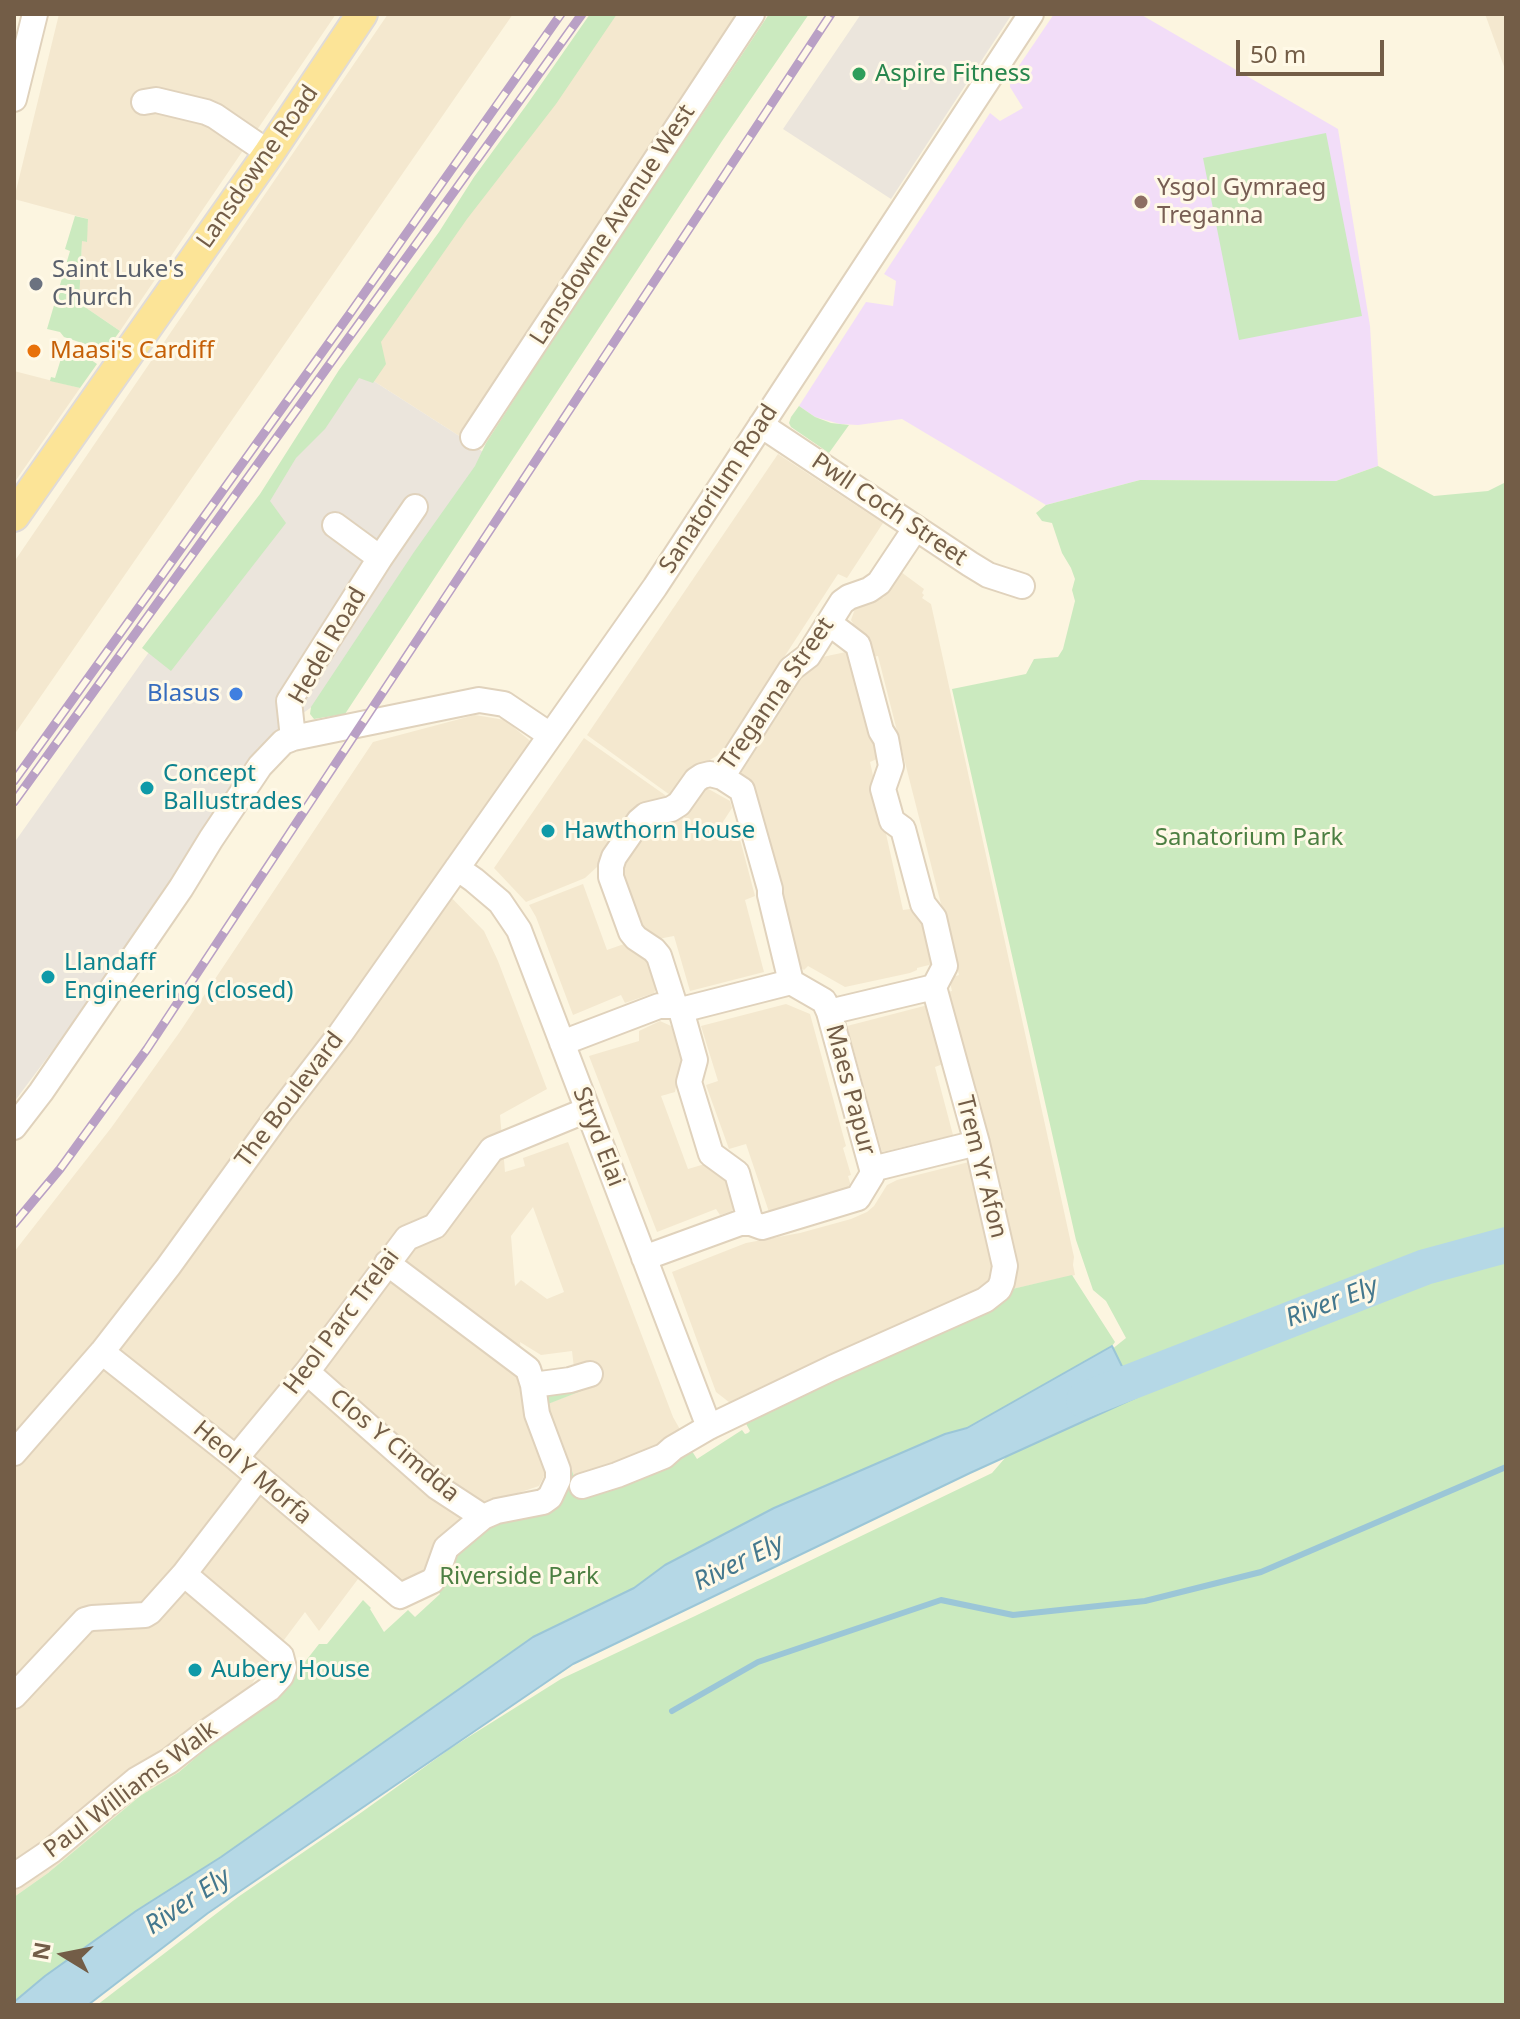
<!DOCTYPE html>
<html>
<head>
<meta charset="utf-8">
<style>
  body { margin:0 }
  #map { position:relative; width:1520px; height:2019px; overflow:hidden; background:#fcf5e0; font-family:"Noto Sans",sans-serif }
  canvas { display:block }
  .frame { position:absolute; inset:0; border:16px solid #735d47; pointer-events:none }
  .north { position:absolute; left:24px; top:1915px; width:80px; height:80px; -webkit-text-stroke:6px #fff9e7; paint-order:stroke; rotate:280deg; font-size:22px; font-weight:700; line-height:32px; text-align:center; color:#735d47 }
  .north::after { content:''; display:block; margin:auto; width:28px; height:36px; background:#735d47; clip-path:polygon(50% 0,100% 100%,50% 72%,0 100%) }
  .scale { position:absolute; left:1236px; top:40px; width:148px; height:36px; box-sizing:border-box; border:4px solid #735d47; border-top:0; padding-left:10px; font-size:24px; line-height:28px; white-space:nowrap; color:#735d47; -webkit-text-stroke:6px #fff9e7; paint-order:stroke }
</style>
</head>
<body>
<div id="map">
<canvas width="1520" height="2019"></canvas>
<div class="frame"></div>
<div class="north">N</div>
<div class="scale">50 m</div>
</div>
<script>
const context = document.querySelector('canvas').getContext('2d');
context.lineJoin = 'round';
function fillPath(path, color) {
  context.fillStyle = color;
  context.fill(path, 'evenodd');
}
function poly(rows) {
  const path = new Path2D();
  for (const r of rows) {
    path.moveTo(r[0], r[1]);
    for (let i = 2; i < r.length; i += 2) path.lineTo(r[i], r[i + 1]);
  }
  return path;
}
function stroke(path, color, width, dash) {
  context.strokeStyle = color;
  context.lineWidth = width;
  context.lineCap = dash ? 'butt' : 'round';
  context.setLineDash(dash || []);
  context.stroke(path);
}
function drawText(font, color, halo, rows, align = 'center') {
  context.font = font + ' "Noto Sans",sans-serif';
  context.lineWidth = 6;
  context.setLineDash([]);
  context.textBaseline = 'middle';
  context.strokeStyle = halo;
  context.fillStyle = color;
  for (const [text, x, y, turn = 0] of rows) {
    context.save();
    context.translate(x, y);
    context.rotate((+turn || 0) * Math.PI / 180);
    context.textAlign = isNaN(turn) ? turn : align;
    if (halo) context.strokeText(text, 0, 0);
    context.fillText(text, 0, 0);
    context.restore();
  }
}
fillPath(poly([
  [59,14,336,14,120,331,79,303,82,240,86,242,88,219,14,199],
  [388,14,513,14,14,735,14,562],
  [601,14,743,14,464,439,358,371],
  [1485,14,1506,14,1506,72],
  [14,371,80,388,14,483],
  [778,454,883,523,847,578,838,574,722,753,685,774,670,795,587,735],
  [901,572,924,589,922,593,924,595,922,598,931,604,1074,1257,1073,1265,1075,1275,1008,1290,943,993,952,991,949,978,959,975,878,656,872,657,851,620,855,609,861,605,884,597],
  [846,652,848,654,868,730,879,758,870,762,903,910,910,909,925,928,933,964,917,968,917,970,910,973,845,987,808,966,804,970,800,967,755,789,741,773,813,659],
  [475,715,505,720,535,745,436,882,484,931,498,961,547,1089,500,1115,505,1172,525,1166,523,1158,568,1142,673,1417,682,1433,664,1444,576,1482,547,1404,598,1384,574,1368,572,1351,541,1355,520,1342,524,1386,545,1474,539,1486,482,1505,432,1554,422,1572,397,1587,361,1575,319,1631,305,1612,257,1676,215,1741,179,1772,140,1796,48,1873,14,1897,14,1252,111,1128,179,1033,373,742],
  [533,1207,564,1292,547,1299,521,1280,515,1286,511,1236],
  [584,738,672,800,605,869,597,867,585,878,526,902,494,868],
  [705,787,730,801,732,808,717,831,720,833,737,828,755,896,745,900,764,972,690,991,674,936,658,939,643,931,622,875,621,865,638,836,653,823,684,818,702,788],
  [583,884,607,950,624,944,649,962,657,987,654,993,625,1003,621,995,573,1015,536,917,529,905],
  [786,1004,810,1014,846,1146,843,1148,851,1175,848,1176,851,1186,769,1212,746,1144,729,1149,706,1085,718,1081,701,1026],
  [928,1005,943,1064,935,1067,953,1135,882,1152,847,1026],
  [660,1021,671,1026,682,1059,675,1092,661,1096,688,1169,705,1164,708,1168,727,1179,736,1205,732,1211,720,1215,716,1209,657,1232,589,1056,639,1041,639,1031],
  [969,1162,987,1230,984,1231,996,1277,992,1285,734,1406,716,1392,672,1272,746,1243,800,1233,851,1219,867,1212,874,1206,887,1185,897,1180]
]), '#f4e8cf');
fillPath(poly([
  [861,14,1012,14,891,199,783,129],
  [358,371,464,439,486,454,316,704,279,730,258,748,242,768,187,856,80,1014,14,1102,14,843,159,638]
]), '#ebe5dc');
fillPath(poly([
  [1054,14,1140,14,1338,129,1370,326,1378,466,1336,481,1140,480,1046,505,902,419,858,425,840,424,815,417,799,406,866,302,893,306,896,281,884,274,990,113,1000,121,1023,108,1010,87,1010,79]
]), '#f2ddf8');
fillPath(poly([
  [590,14,617,14,556,104,467,219,381,342,386,364,373,383,359,378,325,429,296,458,270,501,286,523,171,671,142,648,260,494,339,370,439,232,474,177,528,103],
  [769,14,809,14,722,141,345,714,314,719,310,714,311,707,414,552,475,466,486,443,557,333],
  [1326,133,1362,316,1239,340,1203,158],
  [75,216,88,219,87,242,82,241,79,303,120,331,102,356,85,344,64,337,60,332,47,329,70,251,65,249],
  [64,349,84,355,97,364,80,388,50,381,51,377,55,378],
  [799,406,815,417,831,423,849,425,829,453,791,427,789,423,791,417],
  [1378,466,1434,496,1488,491,1506,482,1506,2005,97,2005,238,1897,362,1812,451,1748,561,1679,695,1616,992,1473,1071,1382,1126,1338,1106,1301,1093,1290,1076,1240,952,689,1026,674,1034,659,1058,657,1063,649,1075,601,1072,590,1075,579,1071,568,1062,553,1052,523,1042,521,1036,513,1046,505,1140,480,1336,481],
  [1072,1275,1115,1342,1112,1346,967,1428,945,1434,774,1508,665,1565,634,1588,533,1637,221,1857,136,1911,14,2002,14,1897,48,1873,140,1796,179,1772,215,1741,283,1690,319,1644,327,1644,363,1600,371,1608,370,1609,384,1632,408,1610,415,1617,440,1594,436,1588,449,1556,492,1522,549,1508,543,1398,590,1363,599,1384,548,1404,580,1493,690,1448,697,1459,742,1430,745,1434,748,1433,750,1431,744,1420,1008,1290]
]), '#cbeabf');
const water = poly([
  [1112,1346,1137,1397,970,1473,573,1664,208,1913,88,2005,14,2005,14,2002,45,1976,136,1911,221,1857,533,1637,634,1588,665,1565,774,1508,945,1434,967,1428,1112,1346]
]);
fillPath(water, '#b5d8e6');
stroke(water, '#9bc6d7', 2);
stroke(poly([
  [672,1711,758,1662,941,1600,1013,1615,1145,1601,1261,1572,1506,1467]
]), '#9bc6d7', 6);
stroke(poly([
  [1084,1400,1425,1267,1506,1245]
]), '#b5d8e6', 36);
const minor = poly([
  [14,99,35,14],
  [144,102,156,100,206,112,215,116,269,153],
  [761,425,970,564,988,575,1022,586],
  [473,437,752,14],
  [380,558,415,507],
  [293,738,289,701,380,558,335,525],
  [722,777,742,790,770,889,770,895,791,982],
  [457,868,474,880,500,902,519,930,709,1427],
  [675,1006,659,956,654,950,636,938,631,932,611,877,611,866,614,857,639,821,646,815,671,809,679,804,696,780,702,776,710,774,722,777,791,669,808,656,842,602,849,597,869,590,879,583,915,529],
  [681,1010,695,1060,689,1082,711,1154,737,1173,751,1223],
  [829,1012,872,1169],
  [562,1043,659,1006,675,1006,681,1010,791,982,824,1001,829,1012,934,987],
  [14,1127,41,1092,181,888,211,839,260,766,283,742,293,738,479,700,504,704,550,735],
  [644,1258,740,1223,751,1223,762,1227,858,1198,872,1175,872,1169,977,1143],
  [102,1352,236,1458,400,1596,432,1581,436,1576,446,1548,483,1517],
  [307,1372,437,1487,483,1517,497,1511,543,1502,550,1497,558,1480,558,1470,537,1414,533,1385,528,1369,387,1263],
  [533,1385,570,1380,590,1374],
  [14,1453,102,1352,168,1267,278,1115,341,1033,655,587,1031,14],
  [236,1458,307,1372,407,1238,435,1226,492,1149,587,1110],
  [582,1486,617,1475,664,1456,673,1448,709,1427,832,1368,985,1300,999,1289,1002,1282,1005,1266,977,1143,934,987,945,966,934,918,923,904,903,829,892,821,883,789,891,766,886,739,881,731,858,645,829,623],
  [14,1696,85,1620,92,1618,145,1615,150,1612,184,1574,258,1478],
  [14,1876,51,1851,136,1780,169,1761,201,1736,269,1689,281,1676,284,1668,281,1656,184,1574]
]);
const major = poly([
  [14,516,269,153,362,14]
]);
stroke(minor, '#e0d2bc', 28);
stroke(major, '#e0dbd7', 34);
stroke(minor, '#fff', 24);
stroke(major, '#fce497', 30);
const rail = poly([
  [14,781,349,315,561,14],
  [14,802,582,14],
  [14,1224,60,1169,147,1049,831,14]
]);
stroke(rail, '#b9a0c5', 9);
stroke(rail, '#fff9e7', 6, [18]);
for (const [x, y, r, color] of [
  [859,74,8,"#2e9e5b"],
  [1141,202,8,"#8d6e63"],
  [36,284,8,"#6b7280"],
  [34,351,8,"#e8710a"],
  [236,694,8,"#3f7fe0"],
  [147,788,8,"#0f9aa8"],
  [548,831,8,"#0f9aa8"],
  [48,977,8,"#0f9aa8"],
  [195,1670,8,"#0f9aa8"]
]) {
  const dot = new Path2D();
  dot.arc(x, y, r, 0, 2 * Math.PI);
  context.fillStyle = color;
  context.fill(dot);
  stroke(dot, '#fff9e7', 3);
}
drawText('24px', '#27864d', '#fff9e7', [
  ["Aspire Fitness",875,74]
], 'left');
drawText('24px', '#735d47', '#fff9e7', [
  ["Lansdowne Road",258,167,-55],
  ["Lansdowne Avenue West",613,225,-57],
  ["Sanatorium Road",719,489,-57],
  ["Pwll Coch Street",889,510,34],
  ["Hedel Road",328,646,-60],
  ["Treganna Street",777,694,-55],
  ["Maes Papur",850,1090,75],
  ["The Boulevard",290,1100,-53],
  ["Stryd Elai",598,1137,69],
  ["Trem Yr Afon",981,1167,76],
  ["Heol Parc Trelai",342,1322,-53],
  ["Clos Y Cimdda",394,1446,40],
  ["Heol Y Morfa",252,1473,40],
  ["Paul Williams Walk",131,1790,-37]
]);
drawText('24px', '#785e54', '#fff9e7', [
  ["Ysgol Gymraeg",1157,188],
  ["Treganna",1157,216]
], 'left');
drawText('24px', '#5b616d', '#fff9e7', [
  ["Saint Luke's",52,270],
  ["Church",52,298]
], 'left');
drawText('24px', '#c56008', '#fff9e7', [
  ["Maasi's Cardiff",50,351]
], 'left');
drawText('24px', '#366cbe', '#fff9e7', [
  ["Blasus",220,694]
], 'right');
drawText('24px', '#0d838f', '#fff9e7', [
  ["Concept",163,774],
  ["Ballustrades",163,802],
  ["Hawthorn House",564,831],
  ["Llandaff",64,963],
  ["Engineering (closed)",64,991],
  ["Aubery House",211,1670]
], 'left');
drawText('24px', '#4c7f42', '#fff9e7', [
  ["Sanatorium Park",1249,838],
  ["Riverside Park",519,1577]
]);
drawText('italic 26px', '#44788e', '#fff9e7', [
  ["River Ely",1332,1303,-21],
  ["River Ely",739,1563,-26],
  ["River Ely",188,1902,-34]
]);
</script>
</body>
</html>
